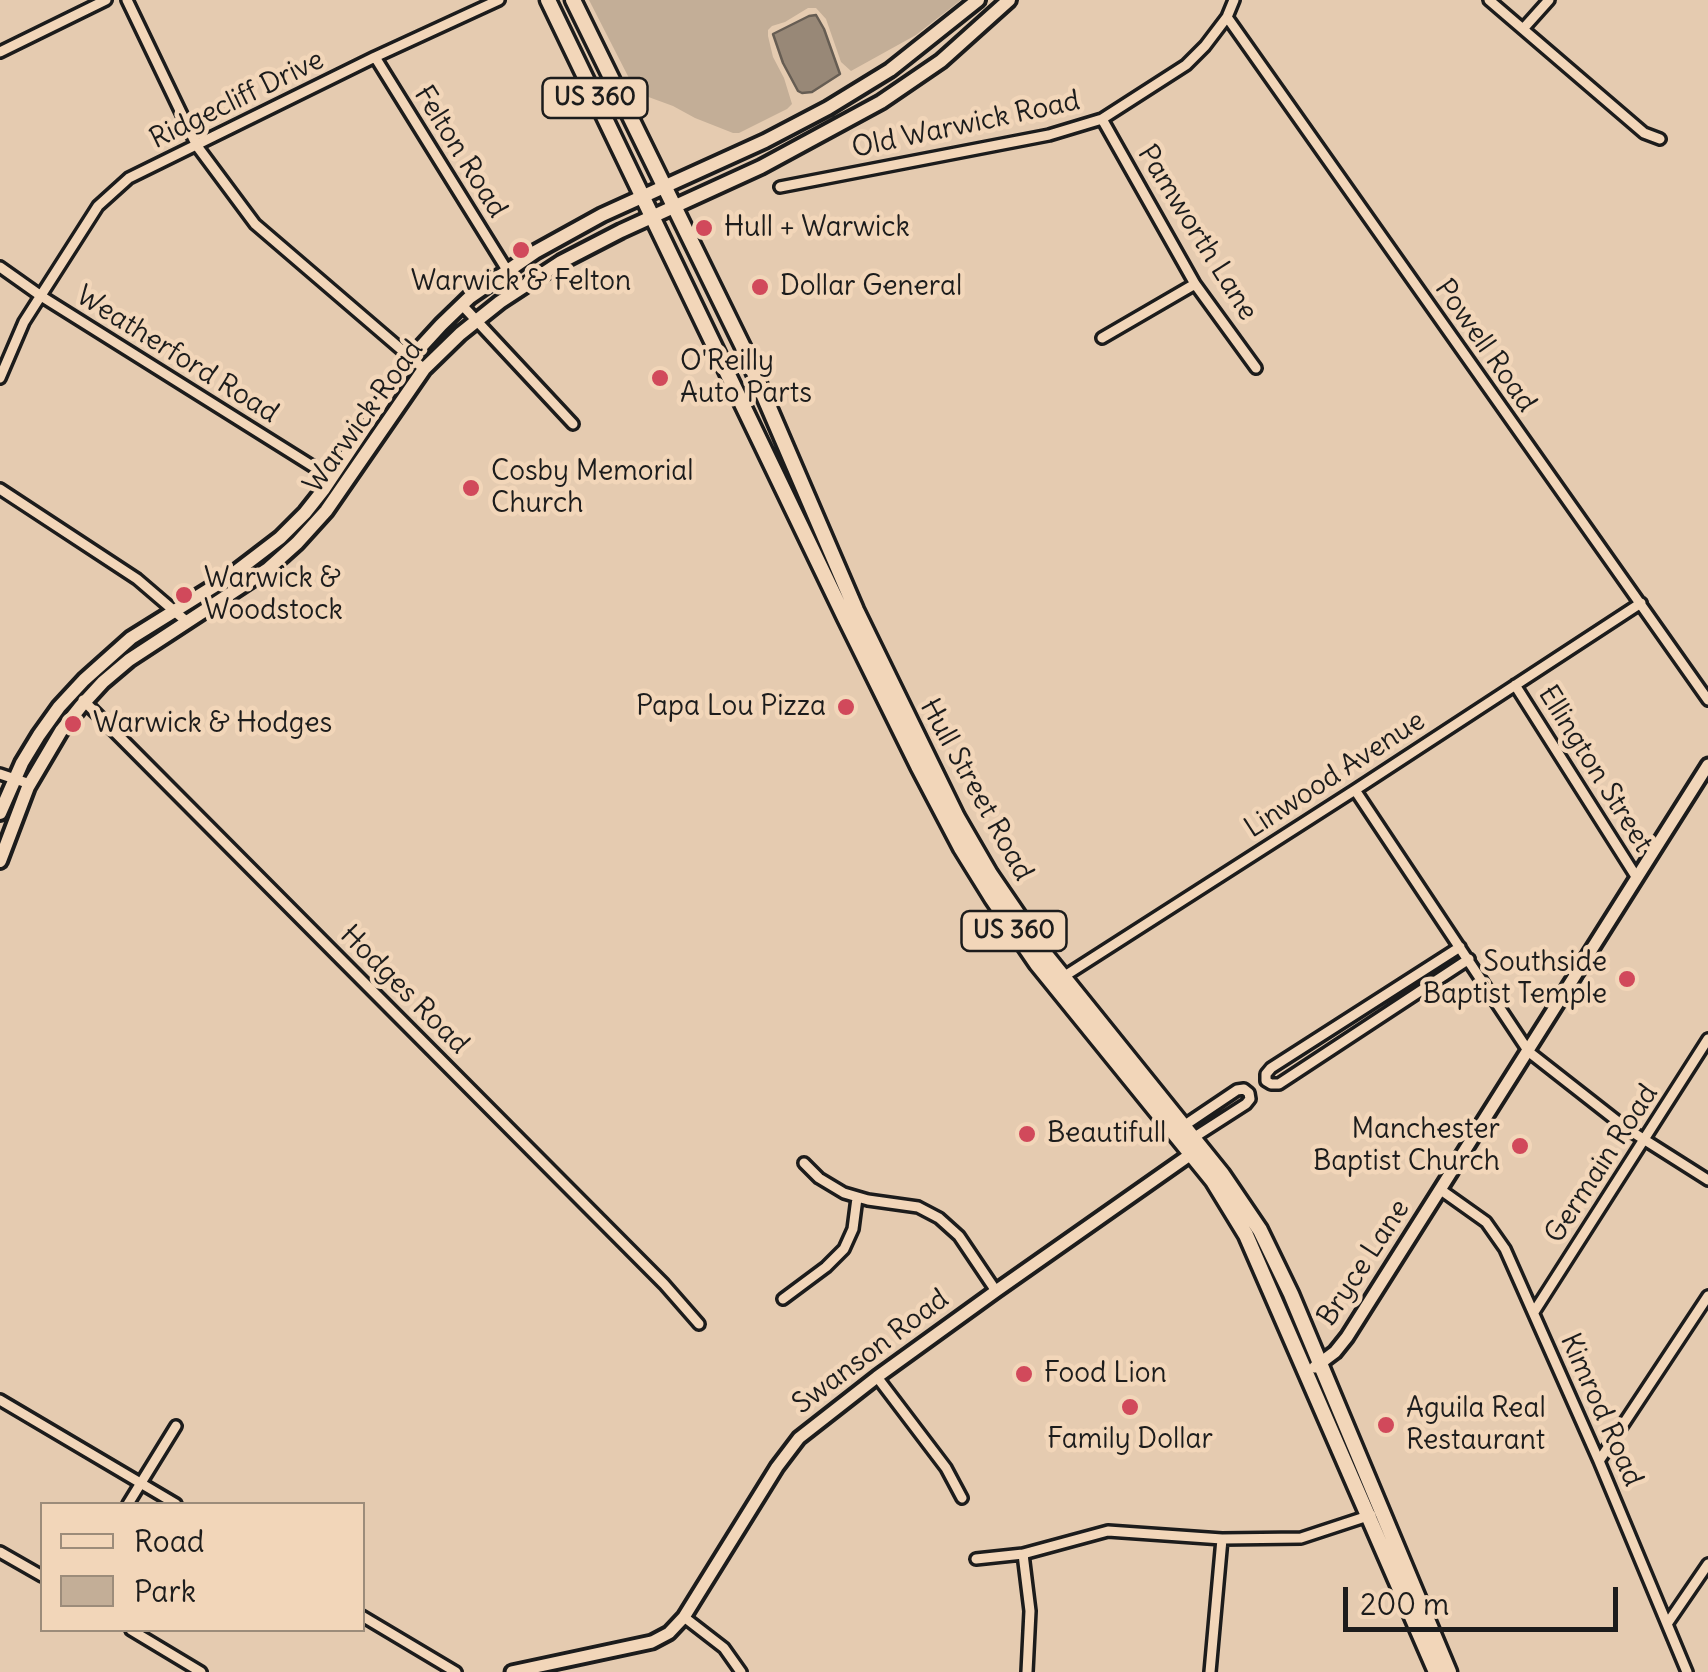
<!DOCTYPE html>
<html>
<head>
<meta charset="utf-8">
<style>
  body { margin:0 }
  #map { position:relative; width:1708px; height:1672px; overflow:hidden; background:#e5cbb0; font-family:Delius,sans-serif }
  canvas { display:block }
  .legend { position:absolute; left:40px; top:1502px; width:325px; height:130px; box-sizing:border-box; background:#f2d6b9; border:2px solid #9c8c7a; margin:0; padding:12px 18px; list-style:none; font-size:30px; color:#1c1c1c }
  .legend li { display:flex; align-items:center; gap:20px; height:50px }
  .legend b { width:50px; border:2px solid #9c8c7a }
  .scale { position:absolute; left:1343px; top:1587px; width:275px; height:45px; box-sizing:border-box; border:5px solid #1c1c1c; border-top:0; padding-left:12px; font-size:30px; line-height:35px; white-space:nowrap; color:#1c1c1c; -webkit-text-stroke:8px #f2d6b9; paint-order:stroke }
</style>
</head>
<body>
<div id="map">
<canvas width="1708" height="1672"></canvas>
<ul class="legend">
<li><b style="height:12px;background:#f2d6b9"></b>Road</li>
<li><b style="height:28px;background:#c3ae97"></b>Park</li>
</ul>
<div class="scale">200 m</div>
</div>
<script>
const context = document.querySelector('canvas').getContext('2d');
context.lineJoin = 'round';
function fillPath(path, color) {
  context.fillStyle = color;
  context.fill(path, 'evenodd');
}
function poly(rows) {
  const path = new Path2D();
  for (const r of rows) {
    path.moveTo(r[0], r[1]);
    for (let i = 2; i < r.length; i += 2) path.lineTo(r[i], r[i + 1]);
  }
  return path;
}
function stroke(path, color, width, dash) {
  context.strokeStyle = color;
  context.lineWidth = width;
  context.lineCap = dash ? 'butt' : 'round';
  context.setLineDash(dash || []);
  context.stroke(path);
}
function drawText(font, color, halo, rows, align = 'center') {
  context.font = font + ' Delius,sans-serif';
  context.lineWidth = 9;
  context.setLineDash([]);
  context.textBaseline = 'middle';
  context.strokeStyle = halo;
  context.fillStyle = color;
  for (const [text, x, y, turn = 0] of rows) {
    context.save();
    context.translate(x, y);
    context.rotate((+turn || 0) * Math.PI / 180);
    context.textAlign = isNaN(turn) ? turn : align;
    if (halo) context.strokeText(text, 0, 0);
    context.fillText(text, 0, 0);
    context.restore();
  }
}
fillPath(poly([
  [589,0,961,0,916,35,851,71,841,62,826,19,816,8,808,8,785,22,772,26,768,30,768,36,773,57,784,78,792,104,787,109,739,133,733,133,695,118,673,106,643,95,631,82]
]), '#c3ae97');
const water = poly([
  [816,15,824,29,840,74,812,92,802,93,798,91,783,63,773,34,809,16,816,15]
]);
fillPath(water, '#988877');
stroke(water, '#665d53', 2.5);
const minor = poly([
  [127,0,197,146,255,224,424,369],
  [1489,0,1644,133,1660,139],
  [1227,17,1708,700],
  [1523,29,1549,0],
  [0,52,106,0],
  [375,57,507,270],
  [1102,119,1195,284,1256,368],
  [780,187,1049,135,1102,119,1186,65,1205,46,1227,17,1234,0],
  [0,267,41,296,325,474,329,482],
  [462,305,573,424],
  [1102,338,1195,284],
  [0,378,24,322,98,206,129,178,375,57,499,0],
  [0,489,137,579,186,621],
  [1515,685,1637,878],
  [83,700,664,1284,699,1324],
  [0,774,30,784],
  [1355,790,1529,1052,1626,1128,1708,1180],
  [1460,947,1271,1068,1266,1074,1266,1081,1271,1084,1279,1084,1469,959],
  [1060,979,1355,790,1641,603],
  [1182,1127,1237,1090,1244,1089,1249,1093,1250,1099,1246,1104,1190,1140],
  [804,1163,819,1178,844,1193,868,1200,918,1207,939,1218,959,1236,996,1291],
  [1441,1190,1486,1222,1505,1249,1599,1461,1687,1672],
  [783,1299,826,1267,844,1249,853,1229,857,1198],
  [1534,1312,1708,1039],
  [877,1377,946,1468,962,1498],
  [0,1400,176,1504],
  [1599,1461,1708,1296],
  [128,1504,176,1426],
  [0,1552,42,1576],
  [1023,1554,1030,1611,1027,1672],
  [976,1559,1023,1554,1108,1531,1222,1539,1301,1538,1371,1515],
  [362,1616,456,1672],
  [684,1617,724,1648,741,1672],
  [1667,1624,1708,1564],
  [131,1630,201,1672],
  [1210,1672,1222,1539]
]);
const tertiary = poly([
  [1315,1367,1335,1352,1347,1337,1708,765],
  [512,1672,652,1642,669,1633,684,1617,777,1467,799,1438,877,1377,996,1291,1194,1152]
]);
const secondary = poly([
  [0,813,22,763,39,735,59,707,84,680,131,638,229,577,280,538,305,513,324,489,402,372,419,349,441,325,470,297,535,252,602,215,765,141,828,108,890,70,978,0],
  [0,861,28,787,61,731,81,706,103,682,129,660,268,569,297,543,326,511,424,369,460,334,500,302,561,262,621,231,761,167,881,102,941,61,1009,0]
]);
const primary = poly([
  [548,0,845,618,918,766,961,848,992,898,1037,964,1213,1181,1246,1235,1436,1672],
  [573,0,743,347,856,610,957,817,990,874,1044,953,1222,1174,1260,1230,1291,1294,1449,1672]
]);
stroke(minor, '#1c1c1c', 16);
stroke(tertiary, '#1c1c1c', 19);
stroke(secondary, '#1c1c1c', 20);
stroke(primary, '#1c1c1c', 21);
stroke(minor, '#f2d6b9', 9);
stroke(tertiary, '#f2d6b9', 11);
stroke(secondary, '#f2d6b9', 12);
stroke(primary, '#f2d6b9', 14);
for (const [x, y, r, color] of [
  [704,228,10,"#d1495b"],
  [521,250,10,"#d1495b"],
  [760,287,10,"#d1495b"],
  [660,378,10,"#d1495b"],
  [471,488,10,"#d1495b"],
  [184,595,10,"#d1495b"],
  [846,707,10,"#d1495b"],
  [73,724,10,"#d1495b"],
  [1627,979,10,"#d1495b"],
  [1027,1134,10,"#d1495b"],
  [1520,1146,10,"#d1495b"],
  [1024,1374,10,"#d1495b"],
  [1130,1407,10,"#d1495b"],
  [1386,1425,10,"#d1495b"]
]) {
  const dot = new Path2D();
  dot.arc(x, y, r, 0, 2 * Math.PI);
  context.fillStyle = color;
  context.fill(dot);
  stroke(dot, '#f2d6b9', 4);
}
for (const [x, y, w] of [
  [595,98,105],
  [1014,931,105]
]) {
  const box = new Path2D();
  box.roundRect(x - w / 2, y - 20, w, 40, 8);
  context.fillStyle = '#f2d6b9';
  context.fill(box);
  stroke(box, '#1c1c1c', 2.5);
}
drawText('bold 25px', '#1c1c1c', null, [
  ["US 360",595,98],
  ["US 360",1014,931]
]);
drawText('28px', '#1c1c1c', '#f2d6b9', [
  ["Ridgecliff Drive",237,100,-26],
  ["Old Warwick Road",966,125,-12],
  ["Felton Road",460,152,58],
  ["Pamworth Lane",1197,233,58],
  ["Powell Road",1485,346,55],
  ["Weatherford Road",177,355,32],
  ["Warwick Road",364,417,-54],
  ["Ellington Street",1595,769,58],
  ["Linwood Avenue",1335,775,-33],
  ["Hull Street Road",976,790,61],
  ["Hodges Road",404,990,45],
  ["Germain Road",1602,1164,-57],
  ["Bryce Lane",1364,1263,-57],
  ["Swanson Road",871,1352,-37],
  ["Kimrod Road",1601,1410,66]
]);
drawText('28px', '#1c1c1c', '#f2d6b9', [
  ["Hull + Warwick",724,228],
  ["Warwick & Felton",521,282,"center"],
  ["Dollar General",780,287],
  ["O'Reilly",680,362],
  ["Auto Parts",680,394],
  ["Cosby Memorial",491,472],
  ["Church",491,504],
  ["Warwick &",204,579],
  ["Woodstock",204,611],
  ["Papa Lou Pizza",826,707,"right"],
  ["Warwick & Hodges",93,724],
  ["Southside",1607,963,"right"],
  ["Baptist Temple",1607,995,"right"],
  ["Manchester",1500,1130,"right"],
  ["Baptist Church",1500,1162,"right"],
  ["Beautifull",1047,1134],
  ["Food Lion",1044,1374],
  ["Aguila Real",1406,1409],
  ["Restaurant",1406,1441],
  ["Family Dollar",1130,1440,"center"]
], 'left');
</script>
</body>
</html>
